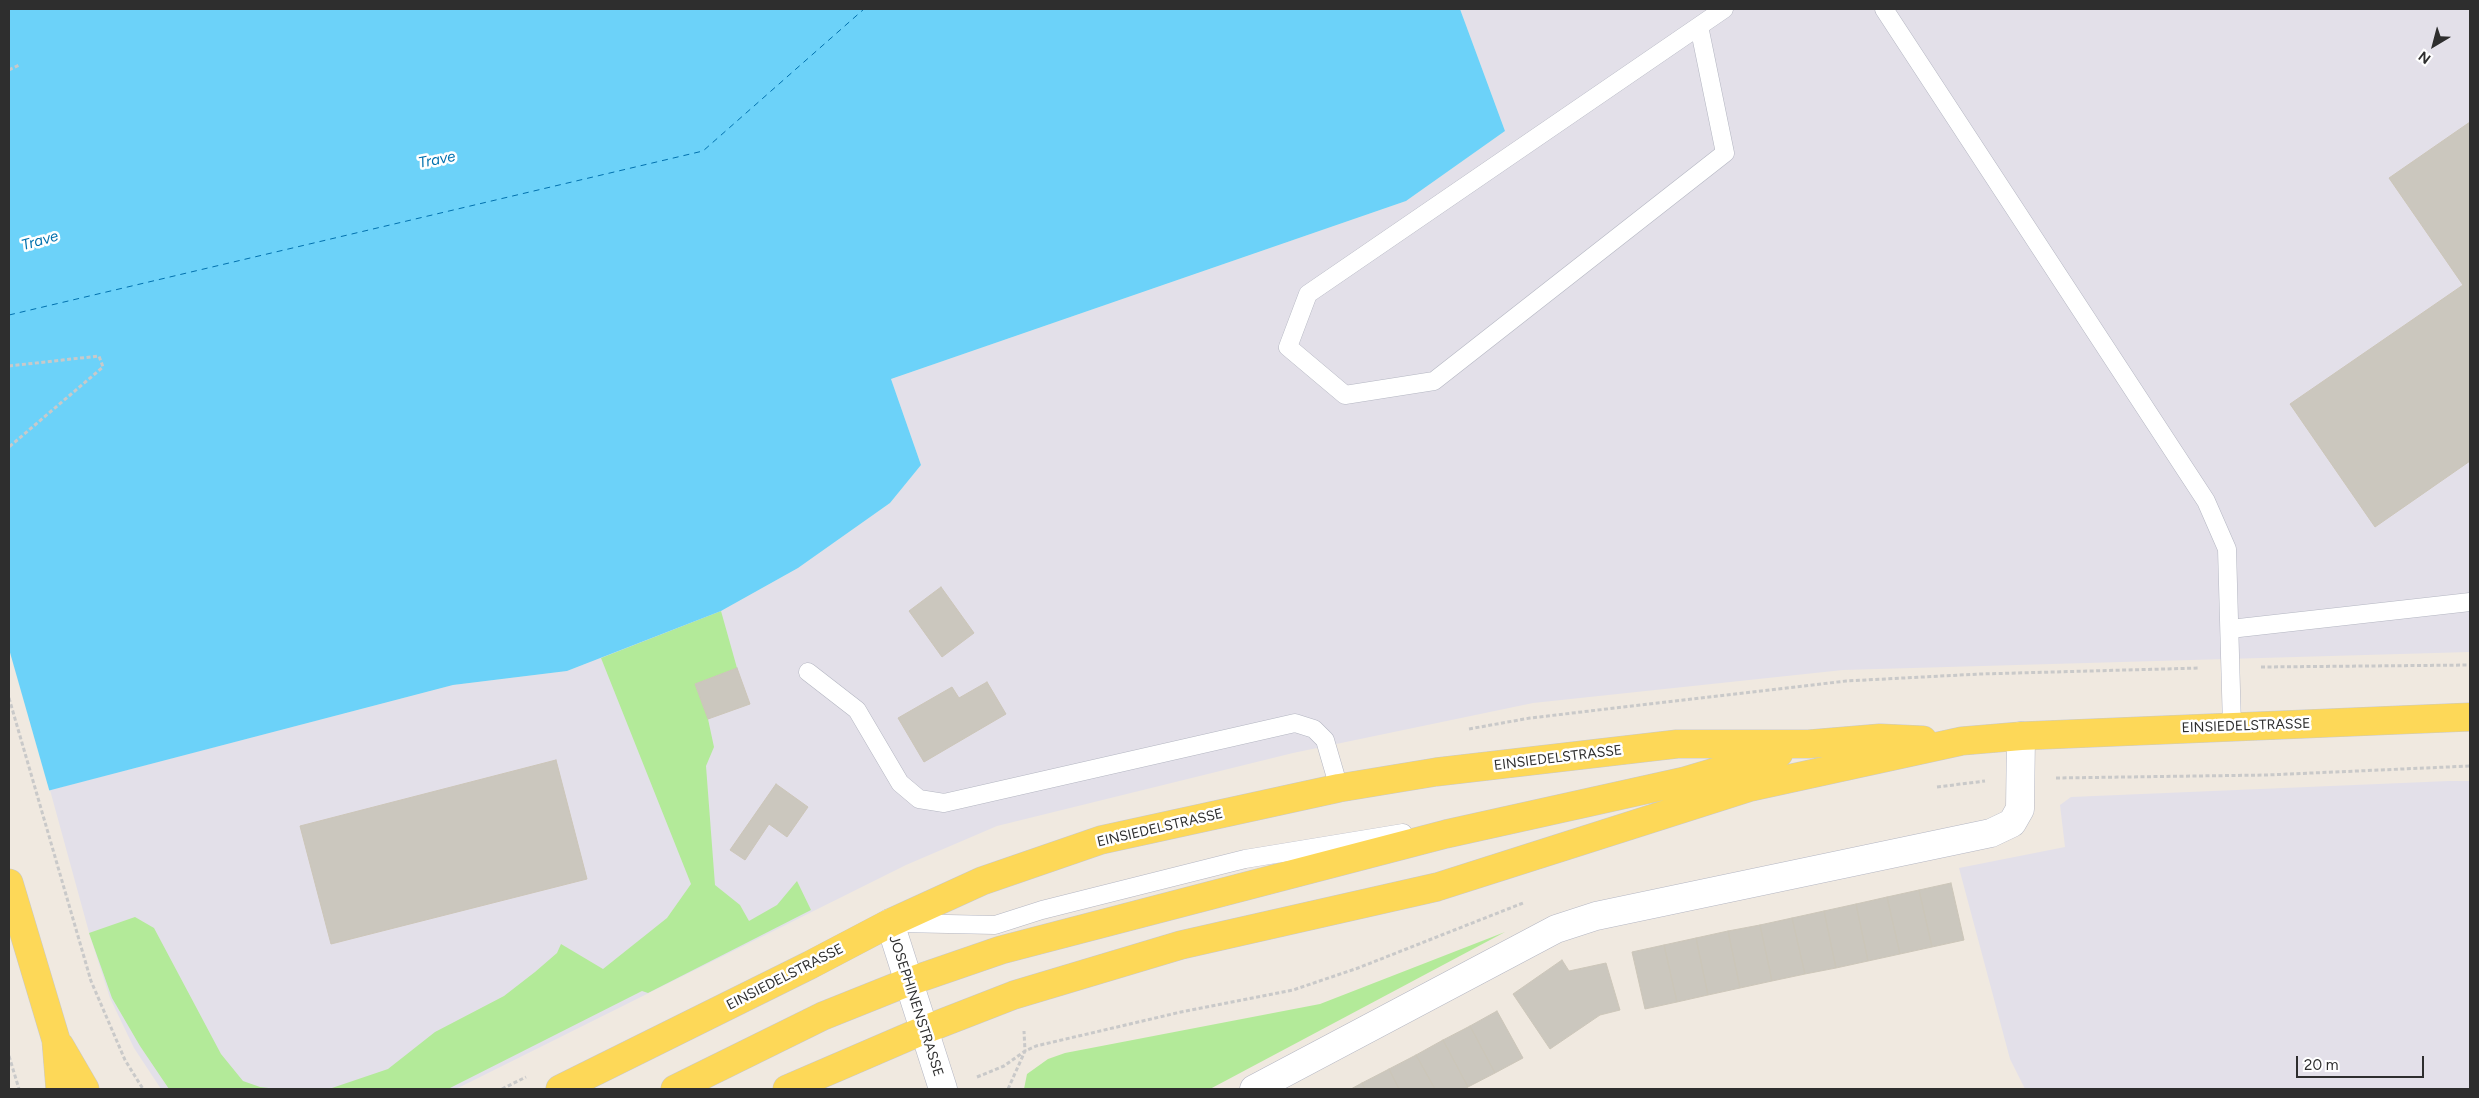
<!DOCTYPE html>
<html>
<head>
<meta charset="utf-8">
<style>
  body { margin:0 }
  #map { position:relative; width:2479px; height:1098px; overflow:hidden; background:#f0e9e0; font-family:Figtree,sans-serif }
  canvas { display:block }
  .frame { position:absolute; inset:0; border:10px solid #2e2e2e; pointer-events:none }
  .north { position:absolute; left:2409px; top:20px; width:50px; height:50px; -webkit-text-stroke:4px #fff; paint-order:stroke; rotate:217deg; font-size:14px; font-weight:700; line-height:20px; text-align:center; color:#2e2e2e }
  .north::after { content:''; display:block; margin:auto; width:18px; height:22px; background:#2e2e2e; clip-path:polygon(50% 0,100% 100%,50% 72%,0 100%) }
  .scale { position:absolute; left:2296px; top:1056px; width:128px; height:22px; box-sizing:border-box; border:2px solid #2e2e2e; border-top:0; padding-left:6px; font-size:15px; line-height:18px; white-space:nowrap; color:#2e2e2e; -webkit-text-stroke:4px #fff; paint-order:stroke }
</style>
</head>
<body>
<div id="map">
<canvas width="2479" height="1098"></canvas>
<div class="frame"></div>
<div class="north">N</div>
<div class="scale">20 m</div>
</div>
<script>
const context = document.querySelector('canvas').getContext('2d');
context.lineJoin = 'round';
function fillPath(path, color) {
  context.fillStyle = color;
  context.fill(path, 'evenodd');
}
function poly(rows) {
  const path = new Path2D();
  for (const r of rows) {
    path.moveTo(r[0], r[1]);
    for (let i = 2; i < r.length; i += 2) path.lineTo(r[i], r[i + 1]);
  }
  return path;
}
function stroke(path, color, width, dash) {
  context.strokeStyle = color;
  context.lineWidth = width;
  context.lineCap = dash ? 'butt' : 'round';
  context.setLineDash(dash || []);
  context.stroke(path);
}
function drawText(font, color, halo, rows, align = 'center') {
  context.font = font + ' Figtree,sans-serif';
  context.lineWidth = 5;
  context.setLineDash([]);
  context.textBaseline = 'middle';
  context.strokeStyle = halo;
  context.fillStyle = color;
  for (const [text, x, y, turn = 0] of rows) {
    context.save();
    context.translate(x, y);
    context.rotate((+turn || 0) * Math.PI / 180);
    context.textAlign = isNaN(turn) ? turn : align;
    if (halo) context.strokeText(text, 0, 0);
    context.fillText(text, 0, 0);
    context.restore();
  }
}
fillPath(poly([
  [1460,9,2470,9,2470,652,1843,670,1533,703,1293,753,997,826,906,865,456,1089,161,1089,134,1048,110,998,90,936,50,790,453,685,567,671,721,611,798,568,890,503,921,465,891,379,1406,201,1505,131],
  [2449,781,2470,781,2470,1089,2025,1089,2010,1059,1959,868,2065,847,2060,805,2071,797]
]), '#e3e0e9');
fillPath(poly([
  [721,611,737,668,695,684,708,719,714,747,706,766,715,885,740,905,749,921,777,905,797,881,811,910,648,993,642,991,448,1089,329,1089,388,1069,435,1032,504,996,535,972,557,953,561,944,603,969,667,918,691,884,601,658],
  [135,917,154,928,221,1054,243,1081,260,1087,277,1089,169,1089,140,1046,112,998,89,933],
  [1505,932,1210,1089,1024,1089,1027,1074,1048,1059,1065,1053,1320,1004]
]), '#b3ea99');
fillPath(poly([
  [9,9,1460,9,1505,131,1406,201,891,379,921,465,890,503,798,568,721,611,567,671,453,685,9,801]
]), '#6cd2f9');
fillPath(poly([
  [9,649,50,793,9,804]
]), '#f0e9e0');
stroke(poly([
  [9,315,703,151,864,9]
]), '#0271ae', 1, [6, 5]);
const building = poly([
  [2470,122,2470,461,2375,527,2290,404,2463,285,2389,178,2470,122],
  [941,587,974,633,942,657,909,611,941,587],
  [737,668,750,704,708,719,695,684,737,668],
  [987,682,1006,714,924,762,898,718,952,687,959,698,987,682],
  [556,760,587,879,331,944,300,826,556,760],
  [776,784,808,807,787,837,769,824,745,860,730,850,776,784],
  [1951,883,1964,940,1932,947,1919,890,1951,883],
  [1919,890,1932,947,1900,954,1887,897,1919,890],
  [1887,897,1900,954,1868,961,1856,904,1887,897],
  [1856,904,1868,961,1836,968,1824,911,1856,904],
  [1824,911,1836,968,1805,974,1792,918,1824,911],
  [1792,918,1805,974,1772,981,1760,925,1792,918],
  [1760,925,1772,981,1740,988,1728,931,1760,925],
  [1728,931,1740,988,1708,995,1696,938,1728,931],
  [1696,938,1708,995,1677,1002,1664,945,1696,938],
  [1664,945,1677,1002,1645,1009,1632,952,1664,945],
  [1562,960,1569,971,1606,963,1620,1010,1600,1015,1550,1049,1513,994,1562,960],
  [1497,1011,1523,1058,1495,1073,1470,1026,1497,1011],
  [1470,1026,1495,1073,1468,1087,1443,1040,1470,1026],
  [1443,1040,1468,1087,1465,1089,1435,1089,1416,1055,1443,1040],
  [1416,1055,1435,1089,1399,1089,1389,1069,1416,1055],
  [1389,1069,1399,1089,1365,1089,1362,1083,1389,1069],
  [1362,1083,1365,1089,1351,1089,1362,1083]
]);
fillPath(building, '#cbc7be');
stroke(building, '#ccc6b9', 1);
const service = poly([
  [1884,9,2206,501,2227,549,2232,726],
  [1699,26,1725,153,1434,381,1345,395,1288,347,1308,294,1724,9],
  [2230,629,2470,602],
  [808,672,857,710,900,783,919,799,944,803,1295,723,1314,729,1325,740,1339,788],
  [900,923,995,925,1042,910,1245,859,1403,833]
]);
const minor = poly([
  [1254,1089,1556,929,1596,916,1991,833,2012,823,2020,809,2021,736]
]);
const tertiary = poly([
  [890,923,943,1089]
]);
const primary = poly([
  [9,883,56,1040,60,1089],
  [60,1046,85,1089],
  [560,1089,810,965,890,923,982,881,1101,840,1339,788,1436,772,1677,744,1809,744,1880,738,1923,740],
  [675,1089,823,1016,908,982,1001,950,1446,834,1685,781,1779,753],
  [787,1089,924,1030,1014,995,1181,945,1437,887,1751,787,1962,741,2021,736,2470,717]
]);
stroke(service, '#b4b6c2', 19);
stroke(minor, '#b4b6c2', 29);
stroke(tertiary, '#b4b6c2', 29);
stroke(primary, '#c9c9c9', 29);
stroke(poly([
  [9,70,19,65],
  [9,366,99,356,103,367,9,447],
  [2261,667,2470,665],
  [9,698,91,981,125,1060,143,1089],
  [1469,729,1530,718,1846,681,1980,674,2200,668],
  [2056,778,2267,775,2470,766],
  [1937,787,1985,781],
  [9,1056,19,1089],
  [977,1077,1004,1066,1025,1051,1036,1046,1181,1012,1293,990,1358,968,1523,903],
  [502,1089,526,1077],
  [1008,1089,1025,1051,1024,1031]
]), '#c9c9c9', 3, [4, 2.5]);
stroke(service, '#fff', 18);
stroke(minor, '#fff', 28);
stroke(tertiary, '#fff', 28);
stroke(primary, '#fdd858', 28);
drawText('14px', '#2e2e2e', '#fff', [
  ["EINSIEDELSTRASSE",2246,726,-2],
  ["EINSIEDELSTRASSE",1558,758,-7],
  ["EINSIEDELSTRASSE",1160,828,-13],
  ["EINSIEDELSTRASSE",785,977,-27],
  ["JOSEPHINENSTRASSE",916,1006,72]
]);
drawText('italic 15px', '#0271ae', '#fff', [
  ["Trave",437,160,-11],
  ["Trave",40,241,-16]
]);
</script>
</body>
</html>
